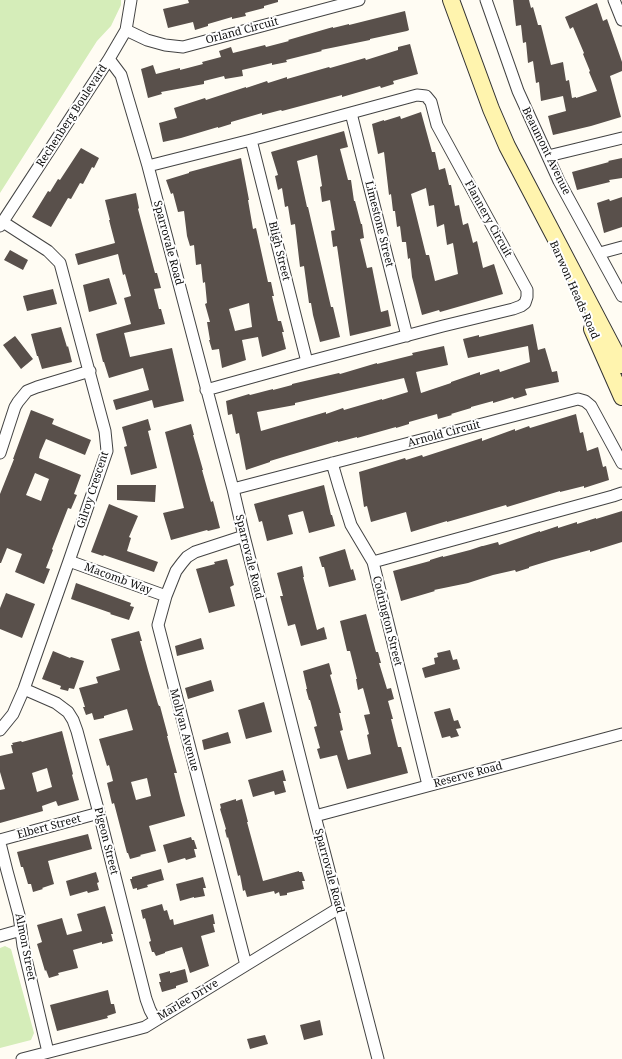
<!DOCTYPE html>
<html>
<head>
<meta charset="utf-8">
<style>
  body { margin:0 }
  canvas { display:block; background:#fffcf3 }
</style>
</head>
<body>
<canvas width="622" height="1059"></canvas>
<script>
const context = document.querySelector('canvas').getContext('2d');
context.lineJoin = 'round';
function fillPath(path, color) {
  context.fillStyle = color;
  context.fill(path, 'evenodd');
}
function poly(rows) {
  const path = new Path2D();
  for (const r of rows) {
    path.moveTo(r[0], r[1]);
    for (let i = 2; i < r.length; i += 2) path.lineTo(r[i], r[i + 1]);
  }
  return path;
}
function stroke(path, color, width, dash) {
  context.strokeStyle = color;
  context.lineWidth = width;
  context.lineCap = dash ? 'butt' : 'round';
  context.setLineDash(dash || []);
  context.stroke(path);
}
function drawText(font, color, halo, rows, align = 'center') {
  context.font = font + ' "Noto Serif",serif';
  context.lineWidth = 4;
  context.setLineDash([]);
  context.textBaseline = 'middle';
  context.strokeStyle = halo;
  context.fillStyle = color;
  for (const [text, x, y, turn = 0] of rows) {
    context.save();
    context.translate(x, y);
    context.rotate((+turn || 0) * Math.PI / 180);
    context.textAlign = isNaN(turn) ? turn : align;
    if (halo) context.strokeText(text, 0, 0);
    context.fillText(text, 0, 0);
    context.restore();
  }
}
fillPath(poly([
  [0,0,121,0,121,5,111,26,97,41,0,193],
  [5,946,11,949,34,1033,31,1040,0,1048,0,948]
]), '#d5edb9');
fillPath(poly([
  [188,0,278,0,278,2,264,6,264,8,245,13,246,16,232,19,232,17,208,24,208,26,195,30,193,22,168,28,163,9,189,3],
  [513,0,529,0,531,8,533,7,538,25,541,25,551,65,563,62,566,81,569,80,572,98,576,97,576,98,597,91,589,72,590,71,583,54,584,53,573,27,570,29,565,17,597,3,603,21,607,19,622,62,622,71,610,76,621,117,591,126,553,135,548,116,566,111,563,96,541,101,539,82,536,83,533,61,528,63,526,42,523,43,521,25,516,26],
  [405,11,409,30,407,31,370,39,370,40,321,50,322,51,286,60,287,62,272,65,272,63,242,70,243,76,225,79,224,76,204,81,204,84,161,92,162,94,148,98,141,69,153,65,156,74,180,68,180,70,203,64,202,62,221,57,219,51,231,47,233,53,265,45,266,47,289,41,288,40,333,27,333,28,349,24,349,25],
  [410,44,418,74,393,81,394,84,381,88,380,86,342,97,342,95,282,111,281,110,262,115,262,113,231,122,231,124,218,128,218,127,181,138,163,142,159,123,177,118,174,108,205,98,206,100,246,87,246,88,267,81,268,83,287,77,287,79,329,67,330,68,365,58,366,60,398,50,398,47],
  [421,112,432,152,435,152,439,170,445,168,449,185,451,185,455,206,459,205,463,225,468,223,473,243,477,241,483,268,494,264,503,294,440,312,439,310,422,315,412,277,410,258,408,259,406,242,402,242,400,226,397,227,395,211,393,211,391,194,389,195,384,152,378,154,372,124,384,120,384,121,400,116,401,119],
  [426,188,429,206,434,205,437,227,444,224,447,245,453,243,458,274,435,281,429,255,426,255,411,194],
  [344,131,348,147,340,149,348,180,351,180,354,201,355,201,361,224,362,224,364,238,360,239,367,268,372,267,381,312,388,310,391,326,350,336,337,246,333,247,331,231,335,230,330,200,322,202,320,187,322,186,317,155,297,161,307,207,308,207,331,307,333,307,340,337,320,342,313,315,311,303,309,303,304,266,300,267,295,224,291,225,288,206,285,207,282,188,278,190,275,176,278,175,271,152],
  [81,148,99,158,94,168,92,167,83,184,80,183,71,199,68,198,51,227,32,217,48,191,50,192,58,179,60,180],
  [241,158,249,200,248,200,253,229,256,228,268,282,271,282,274,296,272,296,278,321,281,321,284,332,282,332,286,349,262,357,258,337,242,340,246,360,222,368,219,349,212,350,209,340,210,340,207,322,210,322,205,304,207,303,205,282,203,283,201,264,196,265,194,245,190,246,187,236,184,211,178,212,173,193,171,194,166,180,189,173,189,172],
  [249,303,252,327,235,331,229,309],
  [622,158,622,178,609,180,610,182,577,190,572,172,609,162,608,161],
  [136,193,139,208,138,209,155,273,157,273,161,288,154,289,159,309,161,309,165,324,124,333,130,357,172,348,184,401,154,408,152,400,116,410,113,400,149,390,143,368,109,378,104,362,103,362,96,334,131,324,124,298,131,296,125,274,123,275,118,254,78,265,75,254,115,243,109,220,110,220,105,200],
  [622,197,622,227,604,233,597,203,609,199,610,201],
  [10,250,28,260,23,270,4,260],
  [109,278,117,304,89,312,83,285],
  [53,289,57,304,27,311,23,296],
  [533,324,538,350,545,348,552,372,557,371,559,382,525,389,527,395,514,399,513,397,493,403,493,401,471,407,471,408,451,414,452,415,438,419,437,414,409,422,409,424,396,428,396,427,357,438,357,437,338,442,338,441,290,455,270,461,270,462,246,470,239,433,236,434,232,414,228,415,226,401,249,394,250,395,273,389,273,390,292,385,292,384,339,373,340,374,377,363,377,364,413,355,412,353,444,346,448,365,416,372,421,393,451,383,451,382,480,372,480,375,499,369,500,372,530,362,528,346,468,358,463,339,479,335,479,337],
  [404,378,408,392,382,400,382,399,344,410,343,408,326,414,326,412,261,431,257,412,295,405,295,403],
  [61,327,67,347,68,346,72,362,42,369,38,356,37,356,31,334],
  [15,336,33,359,21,369,3,345],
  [31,410,54,419,52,424,91,440,85,455,46,439,40,453,39,458,81,475,74,494,77,495,71,509,68,508,52,549,53,550,46,568,50,569,44,584,15,572,22,554,7,548,1,563,0,563,0,494,14,459,13,459],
  [35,473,49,479,41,501,26,495],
  [576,414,580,433,583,432,587,451,598,447,603,467,606,466,609,480,584,488,584,486,560,492,560,491,507,507,506,505,447,522,447,521,411,532,406,512,371,522,367,506,364,507,359,472,405,458,406,460,422,455,423,457,482,438,482,441,515,429,515,431,529,426,530,428],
  [148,419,151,430,148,431,157,468,131,475,124,447,127,446,122,427],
  [191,424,194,435,193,435,203,470,202,470,211,502,213,501,220,528,208,531,207,530,171,540,163,513,184,508,165,432],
  [117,485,156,485,155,502,117,500],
  [324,485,331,515,332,515,335,526,309,533,303,511,288,515,293,534,267,541,262,521,259,522,254,504],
  [109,504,138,516,129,537,131,538,127,551,158,562,154,572,104,555,103,556,91,552],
  [622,511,622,542,590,552,590,550,552,560,529,567,529,568,516,572,515,570,493,575,468,583,434,590,435,591,401,601,393,571,430,561,430,560,443,556,443,557,470,550,482,546,483,546,498,542,499,545,540,531,540,532,558,526,558,528,577,522,577,524,596,518,596,519],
  [345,549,351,570,353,569,356,580,329,587,324,567,322,567,319,557],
  [227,559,234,585,230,587,235,606,209,613,196,569,215,564,214,562],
  [302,566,304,577,303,577,317,630,324,627,327,639,301,646,295,624,288,626,280,596,283,596,277,573],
  [76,583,131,603,130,606,134,607,129,620,110,614,111,613,71,599],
  [6,593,35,604,22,638,0,629,0,608],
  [366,614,376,652,378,652,381,663,379,663,387,689,391,688,394,699,388,701,393,719,391,719,398,747,401,747,408,773,347,789,337,755,320,759,317,749,320,748,314,727,317,726,310,700,309,700,306,689,307,689,303,671,329,663,332,674,330,675,341,713,339,713,343,730,340,731,348,760,371,754,367,735,369,734,364,715,370,714,363,688,358,690,356,679,357,679,350,651,347,651,340,621],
  [139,631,142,641,140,641,148,670,158,704,159,706,160,706,168,736,167,736,177,773,174,773,181,801,185,815,185,816,149,826,156,851,140,855,141,856,130,859,128,853,127,853,114,803,112,804,107,783,113,781,109,765,107,766,99,739,133,730,127,709,104,716,104,718,94,720,92,713,86,715,83,707,85,707,79,688,98,683,96,677,120,670,111,639],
  [147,778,151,796,136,800,131,782],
  [201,638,204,649,177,656,175,646],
  [450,650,453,660,457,659,460,669,425,678,422,668,435,664,434,658,438,657,437,653],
  [53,651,70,658,71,657,84,661,74,689,69,688,68,691,60,689,61,686,42,679],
  [211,680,214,691,188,699,185,688],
  [264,702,272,732,246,739,238,710],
  [450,708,454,721,458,720,461,728,456,729,459,736,451,738,450,736,442,738,434,712],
  [62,731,73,774,72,775,79,800,58,806,56,801,42,806,43,811,0,823,0,790,5,789,0,772,0,756,13,753,11,745,13,745,12,743,21,741,22,742],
  [47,768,52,787,37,792,32,773],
  [228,732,231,743,204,750,202,740],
  [283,770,286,781,283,781,286,792,275,795,274,791,253,797,248,780],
  [236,799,236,801,242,799,248,822,247,822,263,881,299,871,299,872,302,872,305,881,302,881,304,889,287,893,287,895,280,896,279,892,275,894,274,891,247,897,245,890,243,891,240,875,238,876,228,837,227,838,225,830,226,829,220,809,221,808,220,804],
  [88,834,92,849,48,861,54,884,42,888,43,889,33,892,31,884,28,884,23,867,21,867,17,852],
  [191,837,192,840,194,840,197,849,194,849,196,857,186,860,185,858,168,863,163,845],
  [161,869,164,880,147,885,148,887,137,890,137,888,133,889,130,879,132,879,132,877],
  [96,872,99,882,97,883,99,890,88,893,87,891,70,896,66,881],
  [203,877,206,888,203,888,205,896,194,898,194,897,180,901,176,884],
  [162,904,164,911,167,910,170,920,173,919,174,925,213,914,215,924,213,924,215,932,201,936,209,966,190,973,182,947,165,952,165,953,156,956,154,952,152,952,149,942,151,941,145,918,143,919,141,910],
  [105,906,113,934,111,934,113,941,102,944,102,942,73,950,78,968,58,973,59,975,49,978,46,970,45,971,37,944,42,942,37,925,62,918,67,935,82,931,77,914],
  [185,969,188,982,176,986,176,988,162,992,159,982,161,982,159,974,170,971,170,973],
  [108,990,111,1004,114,1004,116,1013,107,1016,108,1018,57,1031,50,1005],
  [320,1020,323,1035,304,1040,300,1025],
  [265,1035,268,1044,250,1049,247,1039]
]), '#59504b');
const minor = poly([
  [486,0,518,91,559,181,622,296],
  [614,0,622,20],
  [126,30,147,40,165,45,183,47,359,0],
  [109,59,121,75,148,166,233,489,244,536,315,816,378,1059],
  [351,113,407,336],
  [251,140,307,362],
  [548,156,622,138],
  [148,166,251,140,417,95,426,96,431,102,437,125,527,290,527,297,525,303,521,306,513,309,443,326,307,362,206,390],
  [0,226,109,59,126,30,131,0],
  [600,253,622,247],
  [0,453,15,407,18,402,27,391,37,387,90,371],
  [332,463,339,487,351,525,373,562,428,785],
  [233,489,578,399,585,401,591,406,622,463],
  [244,536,195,552,187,557,182,563,176,571,166,596,158,625,246,965],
  [69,561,166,596],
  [373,562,613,496,622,493],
  [24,689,56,703,68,712,73,720,77,731,99,813,146,999,150,1010,155,1019],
  [0,730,13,714,24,689,69,561,107,451,105,431,60,263,48,251,3,222],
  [315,816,622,734],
  [0,840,99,813],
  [0,843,7,871,19,915,23,946,48,1052],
  [0,936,21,930],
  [22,1059,134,1030,145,1027,339,908]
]);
const secondary = poly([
  [451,0,491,109,507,146,622,365],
  [592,329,622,397]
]);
stroke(minor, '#434343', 13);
stroke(secondary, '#323232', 18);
stroke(minor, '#fff', 11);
stroke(secondary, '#fff4ae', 16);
drawText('11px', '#101010', '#fff', [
  ["Orland Circuit",242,31,-15],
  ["Rechenberg Boulevard",72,116,-57],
  ["Beaumont Avenue",546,151,64],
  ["Flannery Circuit",488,219,61],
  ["Limestone Street",379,224,76],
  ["Sparrovale Road",168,243,75],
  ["Bligh Street",279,251,76],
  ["Barwon Heads Road",574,290,66],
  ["Arnold Circuit",444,434,-15],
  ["Gilroy Crescent",93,490,-72],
  ["Sparrovale Road",249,557,76],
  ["Macomb Way",118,579,20],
  ["Codrington Street",387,621,76],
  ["Mollyan Avenue",184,730,75],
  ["Reserve Road",468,775,-15],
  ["Elbert Street",49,827,-15],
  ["Pigeon Street",106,841,76],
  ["Sparrovale Road",329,871,75],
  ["Almon Street",25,947,79],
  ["Marlee Drive",188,1000,-31]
]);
</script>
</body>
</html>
